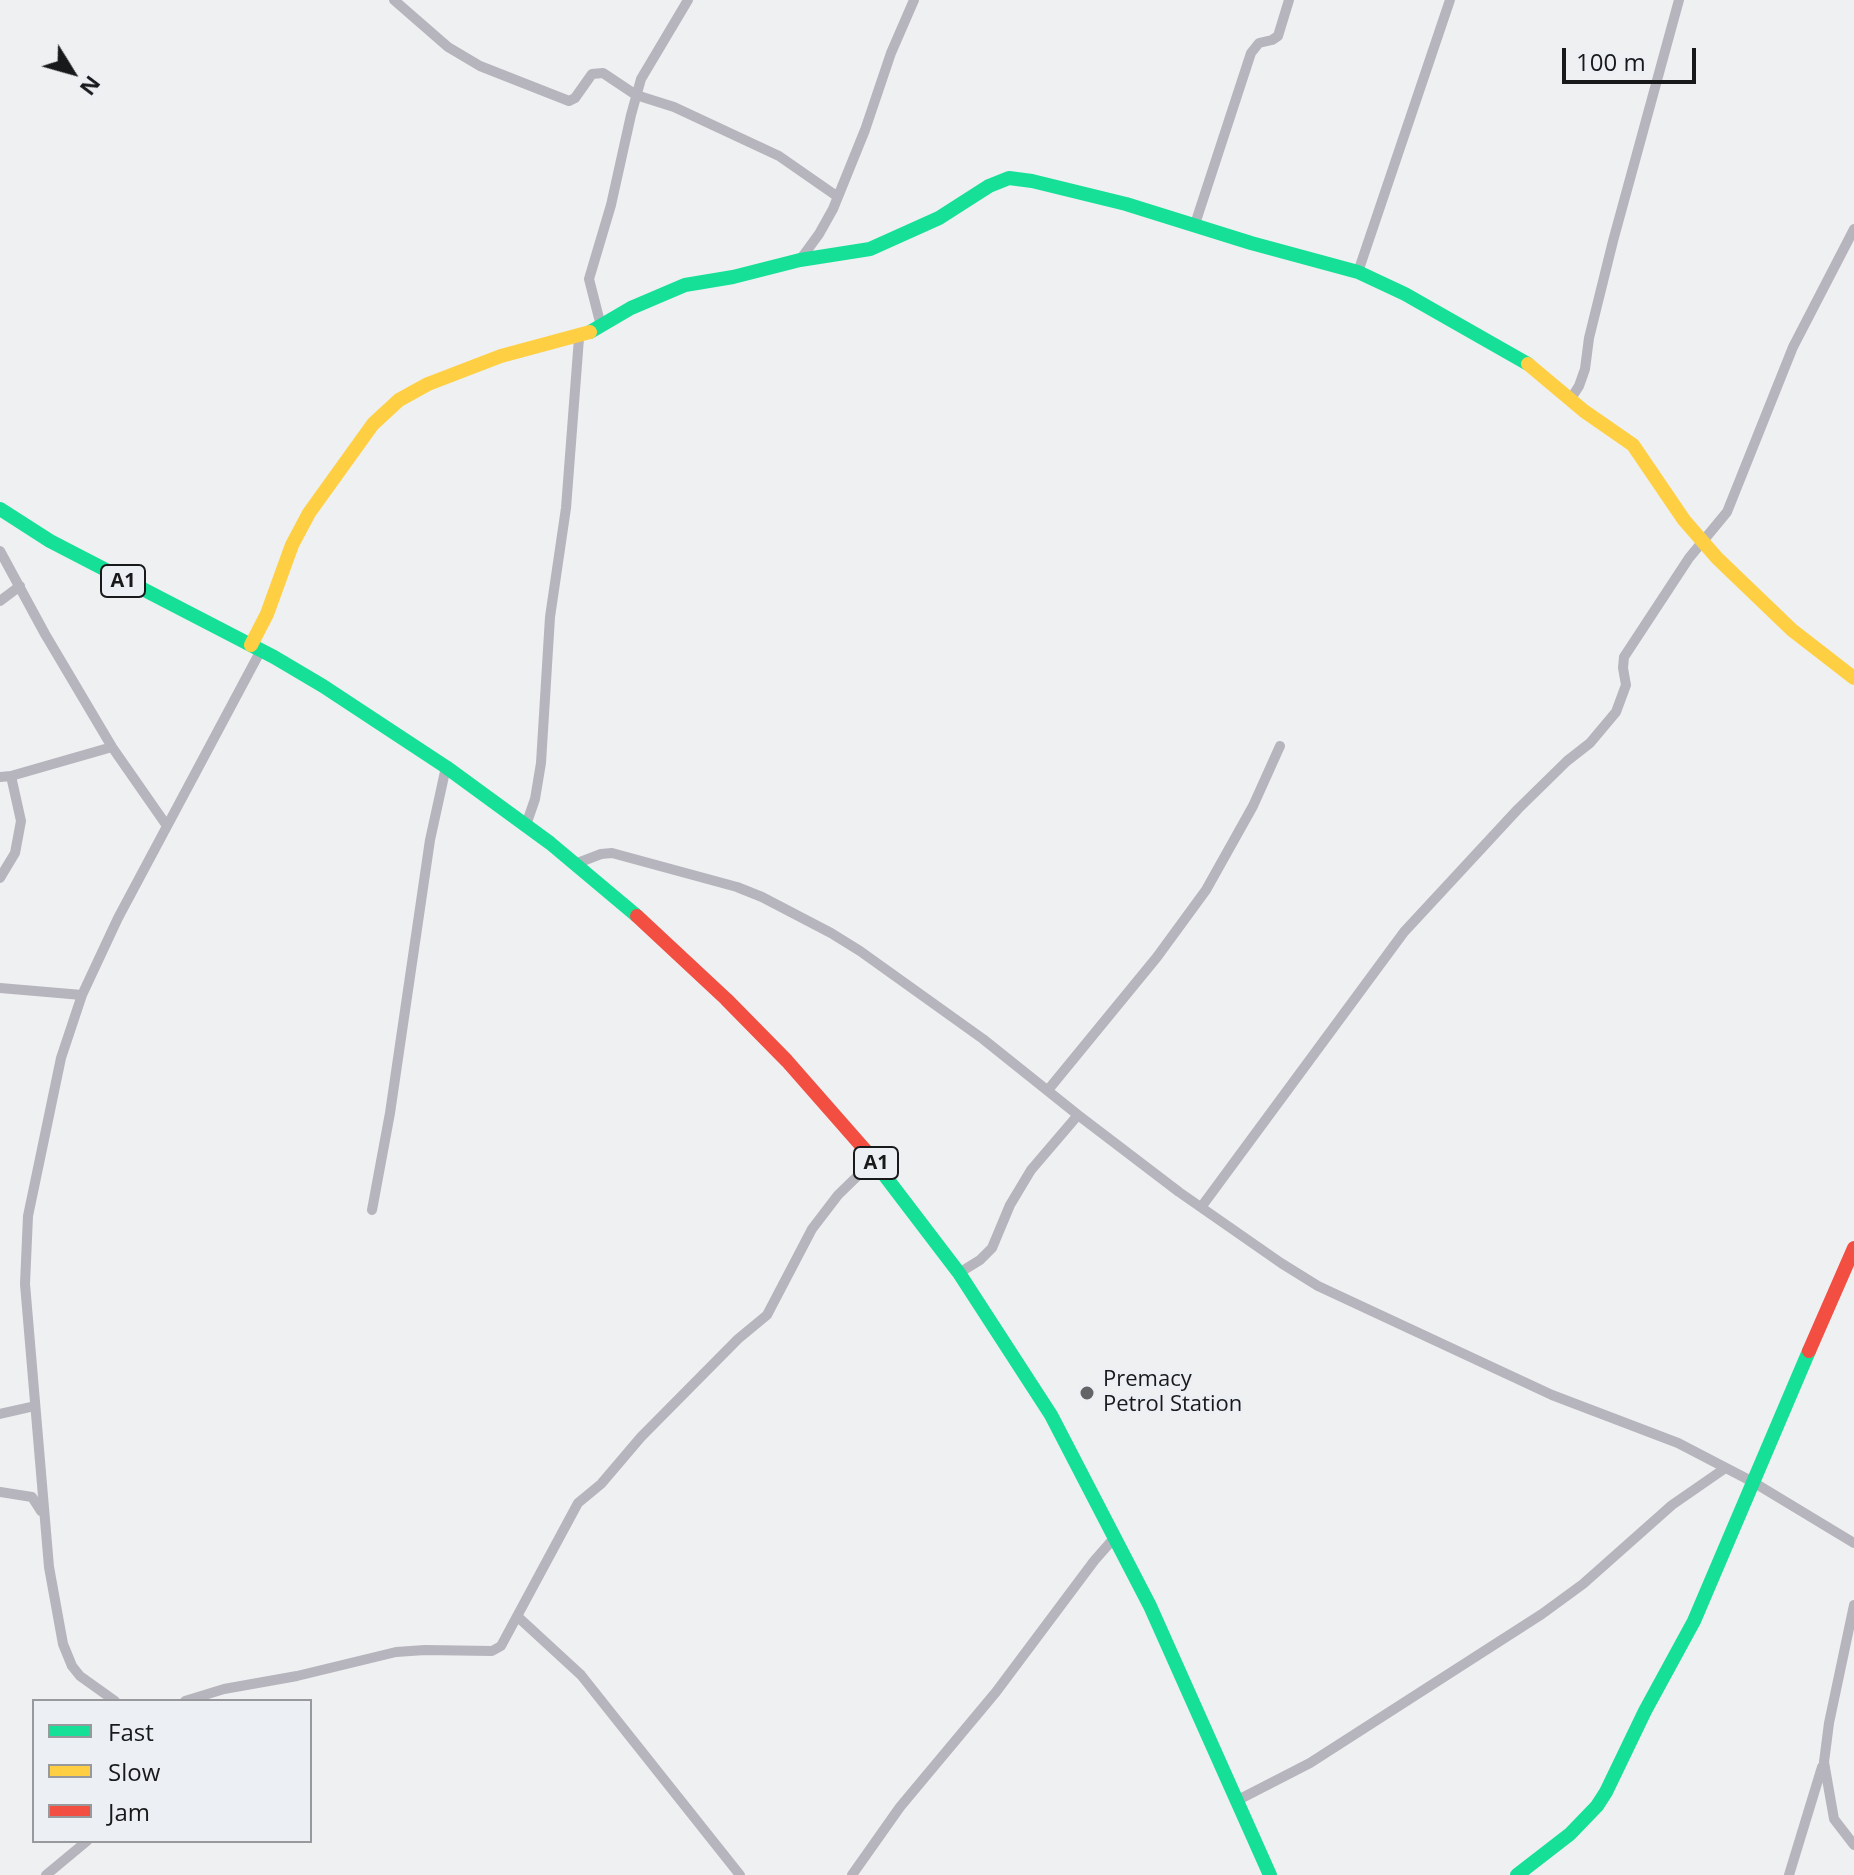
<!DOCTYPE html>
<style>
body{margin:0}
#map{position:relative;width:1854px;height:1875px;overflow:hidden;background:#eef0f2;font-family:"Open Sans",sans-serif}
canvas{display:block}
.legend{position:absolute;left:32px;top:1699px;width:280px;height:144px;box-sizing:border-box;background:#eceff4;border:2px solid #97999d;margin:0;padding:10px 14px;list-style:none;font-size:24px;color:#18191b}
.legend li{display:flex;align-items:center;gap:16px;height:40px}
.legend b{width:40px;border:2px solid #97999d}
.north{position:absolute;left:32px;top:32px;width:80px;height:80px;-webkit-text-stroke:6px #eceff4;paint-order:stroke;rotate:127deg;font-size:22px;font-weight:700;line-height:32px;text-align:center;color:#18191b}
.north::after{content:'';display:block;margin:auto;width:28px;height:36px;background:#18191b;clip-path:polygon(50% 0,100% 100%,50% 72%,0 100%)}
.scale{position:absolute;left:1562px;top:48px;width:134px;height:36px;box-sizing:border-box;border:4px solid #18191b;border-top:0;padding-left:10px;font-size:24px;line-height:28px;white-space:nowrap;color:#18191b;-webkit-text-stroke:6px #eceff4;paint-order:stroke}
</style>
<div id="map">
<canvas width="1854" height="1875"></canvas>
<ul class="legend">
<li><b style="height:10px;background:#16e098"></b>Fast</li>
<li><b style="height:10px;background:#ffcf43"></b>Slow</li>
<li><b style="height:10px;background:#f24e42"></b>Jam</li>
</ul>
<div class="north">N</div>
<div class="scale">100 m</div>
</div>
<script>
const c = document.querySelector('canvas').getContext('2d');
c.lineJoin = 'round';
const shape = rows => new Path2D(rows.map(r => 'M' + r).join(''));
function strokePath(path, color, width, dash) { c.strokeStyle = color; c.lineWidth = width; c.lineCap = dash ? 'butt' : 'round'; c.setLineDash(dash || []); c.stroke(path); }
function drawText(font, color, halo, rows, align = 'center') {
  c.font = font + ' "Open Sans",sans-serif'; c.lineWidth = 6; c.setLineDash([]); c.textBaseline = 'middle'; c.strokeStyle = halo; c.fillStyle = color; for (const [text, x, y, turn = 0] of rows) {
    c.save(); c.translate(x, y); c.rotate((+turn || 0) * Math.PI / 180); c.textAlign = isNaN(turn) ? turn : align; if (halo) c.strokeText(text, 0, 0); c.fillText(text, 0, 0); c.restore();
  }
}
const street = shape([
 [394,0,448,47,480,66,569,101,575,98,592,74,603,73,636,95,674,107,779,156,838,197],
 [1195,224,1251,53,1259,43,1272,40,1278,36,1289,0],
 [800,260,819,234,833,209,865,130,891,53,914,0],
 [1358,272,1450,0],
 [601,326,589,279,611,205,631,115,641,79,688,0],
 [1570,400,1579,386,1585,369,1589,338,1613,241,1679,0],
 [0,551,45,634,112,747,167,826],
 [0,601,20,586],
 [11,776,112,747],
 [0,777,11,776,21,821,15,853,0,878],
 [526,825,535,799,541,763,550,617,566,508,579,338],
 [575,864,601,854,612,853,737,887,762,897,831,933,860,951,983,1039,1078,1115],
 [0,988,82,995],
 [1048,1090,1157,957,1206,890,1253,806,1280,746],
 [1202,1206,1404,932,1518,809,1567,761,1590,743,1616,712,1626,685,1623,668,1624,657,1689,558,1727,512,1793,347,1854,229],
 [372,1210,390,1113,430,840,446,767],
 [959,1273,980,1260,992,1248,1010,1205,1031,1170,1078,1115,1179,1192,1281,1263,1318,1286,1552,1395,1678,1443,1753,1482,1854,1543],
 [0,1414,35,1406],
 [0,1492,32,1497,41,1511],
 [1854,1605,1829,1723,1824,1762,1834,1819,1854,1845],
 [518,1617,581,1675,740,1875],
 [115,1701,80,1676,72,1666,63,1644,49,1567,25,1284,28,1216,61,1058,82,995,118,918,261,650],
 [185,1701,224,1689,297,1676,396,1652,425,1650,492,1651,501,1646,578,1503,601,1484,641,1437,738,1339,767,1315,812,1229,838,1195,874,1160],
 [1238,1800,1310,1763,1542,1614,1583,1584,1672,1505,1724,1469],
 [46,1875,87,1841],
 [852,1875,900,1807,996,1692,1094,1561,1115,1537],
 [1789,1875,1822,1767]
]);
const fast = shape([
 [590,332,631,308,685,285,733,277,800,260,870,249,939,218,989,186,1009,178,1032,181,1126,204,1251,243,1358,272,1405,294,1528,364],
 [0,509,50,541,274,657,323,686,446,767,550,843,637,916],
 [866,1151,959,1273,1051,1415,1150,1606,1270,1875],
 [1517,1875,1570,1834,1597,1806,1606,1792,1645,1711,1694,1621,1809,1351]
]);
const slow = shape([
 [1528,364,1584,411,1633,445,1684,520,1717,558,1792,630,1854,678],
 [251,645,267,614,292,545,309,513,373,424,399,400,428,384,501,356,590,332]
]);
const jam = shape([
 [637,916,726,999,787,1061,866,1151],
 [1809,1351,1854,1248]
]);
const markers = [
 [1087,1393,8,"#636466"]
];
const shields = [
 [123,581,44],
 [876,1163,44]
];
const shieldNames = [
 ["A1",123,581],
 ["A1",876,1163]
];
const poiNames = [
 ["Premacy",1103,1380],
 ["Petrol Station",1103,1405]
];
strokePath(street, '#b6b4bc', 10);
strokePath(fast, '#16e098', 14);
strokePath(slow, '#ffcf43', 14);
strokePath(jam, '#f24e42', 14);
for (const [x, y, r, color] of markers) { const dot = new Path2D(); dot.arc(x, y, r, 0, 2 * Math.PI); c.fillStyle = color; c.fill(dot); strokePath(dot, '#eceff4', 3); }
for (const [x, y, w] of shields) { const box = new Path2D(); box.roundRect(x - w / 2, y - 16, w, 32, 6); c.fillStyle = '#eceff4'; c.fill(box); strokePath(box, '#18191b', 2); }
drawText('bold 20px', '#18191b', null, shieldNames);
drawText('22px', '#18191b', '#eceff4', poiNames, 'left');
</script>
